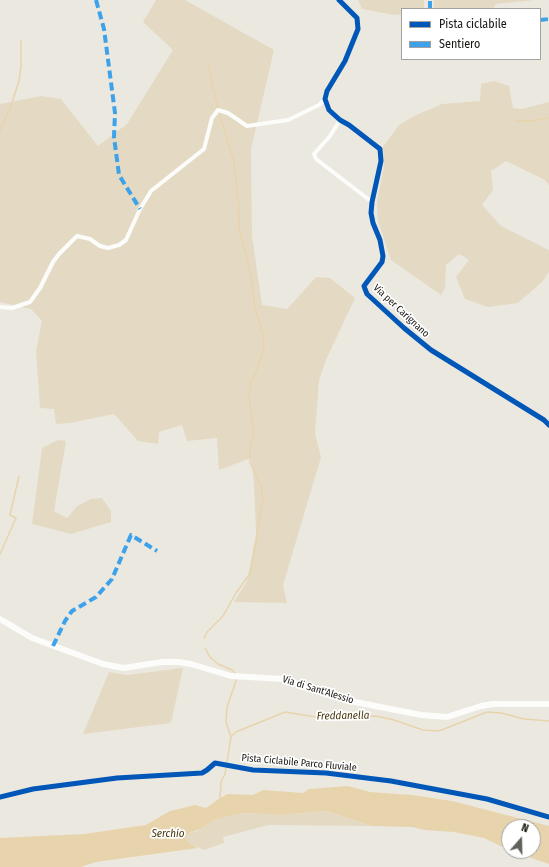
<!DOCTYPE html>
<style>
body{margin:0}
#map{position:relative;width:549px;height:867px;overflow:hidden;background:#ebe8e0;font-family:"Fira Sans Condensed",sans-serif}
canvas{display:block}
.legend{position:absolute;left:401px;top:8px;width:140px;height:52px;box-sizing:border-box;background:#fff;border:1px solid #a3a2a1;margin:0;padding:5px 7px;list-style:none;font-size:12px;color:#191713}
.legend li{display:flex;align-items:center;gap:8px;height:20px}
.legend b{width:20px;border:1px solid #a3a2a1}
.north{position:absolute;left:501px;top:819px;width:40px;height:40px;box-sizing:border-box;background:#fff;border:1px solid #a3a2a1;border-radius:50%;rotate:20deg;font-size:11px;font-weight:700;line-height:16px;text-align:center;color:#191713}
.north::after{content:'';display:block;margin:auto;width:14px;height:18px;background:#62605b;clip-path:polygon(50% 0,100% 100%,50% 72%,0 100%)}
</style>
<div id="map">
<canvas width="549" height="867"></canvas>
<ul class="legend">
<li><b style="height:5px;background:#0057b8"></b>Pista ciclabile</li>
<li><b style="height:5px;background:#3da2ea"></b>Sentiero</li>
</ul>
<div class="north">N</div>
</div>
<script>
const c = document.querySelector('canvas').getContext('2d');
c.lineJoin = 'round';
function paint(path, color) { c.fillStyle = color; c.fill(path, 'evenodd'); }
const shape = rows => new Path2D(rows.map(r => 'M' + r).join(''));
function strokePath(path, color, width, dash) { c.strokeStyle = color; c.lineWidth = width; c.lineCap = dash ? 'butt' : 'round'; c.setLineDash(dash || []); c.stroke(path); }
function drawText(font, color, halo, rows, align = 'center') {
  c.font = font + ' "Fira Sans Condensed",sans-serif'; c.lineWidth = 3.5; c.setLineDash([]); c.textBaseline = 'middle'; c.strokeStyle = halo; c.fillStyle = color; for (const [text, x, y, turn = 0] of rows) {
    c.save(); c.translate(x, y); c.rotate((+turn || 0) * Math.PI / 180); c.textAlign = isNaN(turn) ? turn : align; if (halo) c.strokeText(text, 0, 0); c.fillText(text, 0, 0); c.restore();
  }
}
const green = shape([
 [156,0,185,0,274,50,251,149,252,236,262,305,287,309,316,277,330,278,355,298,326,360,319,380,315,434,321,457,283,585,287,603,234,602,247,581,256,534,254,483,251,458,219,470,217,438,187,441,182,425,159,432,158,444,138,441,114,414,70,423,56,424,54,409,40,408,36,351,42,321,31,309,0,302,0,104,41,96,61,99,98,146,127,124,173,50,143,22],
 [358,0,424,0,424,9,402,9,402,14,394,15,362,9],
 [434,0,535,0,496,4,493,9,434,9],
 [494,81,509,86,513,108,522,109,549,102,549,185,545,180,506,161,491,171,493,190,482,205,501,226,549,250,549,272,542,282,518,303,488,307,465,299,456,277,469,260,459,254,446,265,445,288,441,295,391,260,378,221,377,202,384,166,383,147,399,125,414,116,442,104,480,101,481,84],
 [58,440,66,441,54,511,67,518,77,506,91,499,102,498,111,511,111,522,71,534,32,524,42,448],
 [183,668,171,723,83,734,109,672,127,675],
 [327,811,372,826,269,825,223,837,224,843,204,850,188,842,186,838,189,833,195,832,201,829,214,820,243,813,280,815]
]);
const water = shape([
 [348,786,370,792,412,795,452,801,549,826,549,864,511,851,533,851,533,827,509,827,509,850,484,838,454,832,425,830,412,827,372,826,327,811,280,815,243,813,214,820,201,829,189,833,186,838,188,842,198,848,96,862,81,867,0,867,0,838,84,834,146,825,170,811,195,805,206,808,220,798,228,794,253,795,263,790,303,793,309,789]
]);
const stream = shape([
 [208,64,218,109],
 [516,121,532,121,549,118],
 [0,131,10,109,19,81,21,66,21,41],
 [0,554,16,518,10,515,19,476],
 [204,638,207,632,223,616,236,593,251,572,263,498,261,487,250,462,250,449,254,431,249,397,251,383,257,370,264,348,263,335,255,308,249,266,239,228,239,210,234,162,220,116],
 [205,648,210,657,218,664,232,670,236,674],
 [231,737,226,722,227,707,237,678],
 [220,798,221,782,225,774,231,737,236,732,285,712,322,718,376,716,394,720,423,730,439,731,487,712,501,713,524,719,549,721]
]);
const street = shape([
 [339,0,357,18,358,29,345,61,327,91,325,99,329,110,340,120,349,125,380,149,381,161,372,202,371,213,373,223,380,240,383,256,382,262,364,286,365,289,367,294,404,328,431,350,544,420,549,425],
 [340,120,330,136,314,154,316,159,372,202],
 [0,307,12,308,30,302,40,288,53,262,59,254,77,236,90,239,100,246,108,248,119,245,126,240,140,209,151,191,204,149,212,118,218,110,228,113,247,126,288,120,319,105,325,99]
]);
const secondary = shape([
 [0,619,32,638,103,664,113,666,124,668,162,662,178,662,191,664,231,676,284,679,322,693,345,700,421,715,447,717,481,706,493,704,549,704]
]);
const quiet = shape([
 [96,0,104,29,115,113,114,137,119,175,140,209],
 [430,9,430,0],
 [540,20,549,19],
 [53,646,65,621,72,611,96,597,112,579,131,535,157,551]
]);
const cycleway = shape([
 [339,0,357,18,358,29,345,61,327,91,325,99,329,110,340,120,349,125,380,149,381,161,372,202,371,213,373,223,380,240,383,256,382,262,364,286,365,289,367,294,404,328,431,350,544,420,549,425],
 [0,797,33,789,117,778,202,773,207,770,215,763,253,770,326,773,391,781,487,799,549,817]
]);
const streetNames = [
 ["Via per Carignano",401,311,43],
 ["Via di Sant'Alessio",318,690,17],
 ["Pista Ciclabile Parco Fluviale",299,763,5]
];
const waterNames = [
 ["Freddanella",343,716,-1],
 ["Serchio",168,834]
];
paint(green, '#e4dac3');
paint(water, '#e8d4ac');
strokePath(stream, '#e8d4ac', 1.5);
strokePath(street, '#fcfcfa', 4);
strokePath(secondary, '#fcfcfa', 6);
strokePath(quiet, '#3da2ea', 4, [8, 4]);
strokePath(cycleway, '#0057b8', 5);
drawText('10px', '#191713', '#fff', streetNames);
drawText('italic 11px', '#49370b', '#fff', waterNames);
</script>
